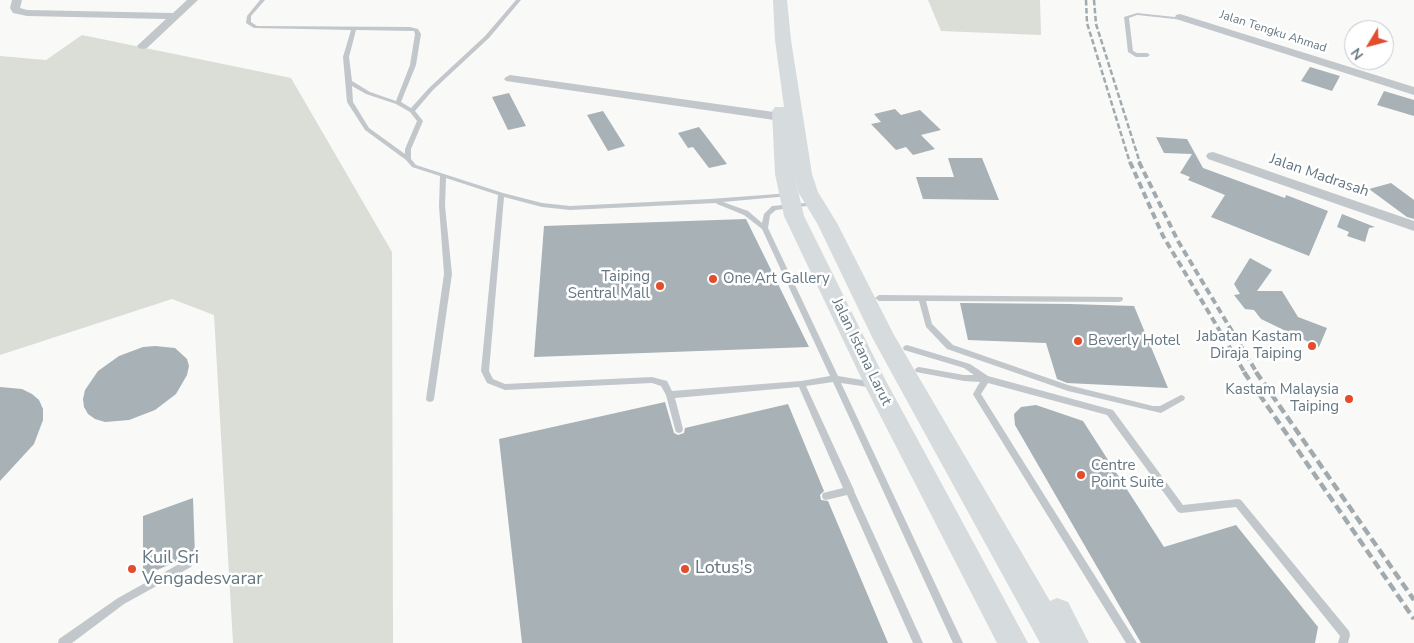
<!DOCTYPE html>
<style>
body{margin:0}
#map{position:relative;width:1414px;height:643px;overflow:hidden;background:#f9f9f7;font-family:"Nunito Sans",sans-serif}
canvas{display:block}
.north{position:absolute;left:1344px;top:20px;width:50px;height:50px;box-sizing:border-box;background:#fff;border:1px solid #c1c9cd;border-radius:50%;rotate:233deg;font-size:14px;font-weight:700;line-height:20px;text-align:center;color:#647782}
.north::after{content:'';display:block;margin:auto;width:18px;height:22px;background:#e44c2c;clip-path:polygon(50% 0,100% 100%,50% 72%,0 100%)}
</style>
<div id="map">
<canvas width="1414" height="643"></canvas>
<div class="north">N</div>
</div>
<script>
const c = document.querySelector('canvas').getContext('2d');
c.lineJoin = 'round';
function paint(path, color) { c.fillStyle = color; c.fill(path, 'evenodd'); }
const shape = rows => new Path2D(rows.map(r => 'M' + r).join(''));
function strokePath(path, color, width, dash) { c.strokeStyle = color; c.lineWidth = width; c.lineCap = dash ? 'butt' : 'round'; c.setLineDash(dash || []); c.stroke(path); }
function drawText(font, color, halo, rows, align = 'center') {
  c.font = font + ' "Nunito Sans",sans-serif'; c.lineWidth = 5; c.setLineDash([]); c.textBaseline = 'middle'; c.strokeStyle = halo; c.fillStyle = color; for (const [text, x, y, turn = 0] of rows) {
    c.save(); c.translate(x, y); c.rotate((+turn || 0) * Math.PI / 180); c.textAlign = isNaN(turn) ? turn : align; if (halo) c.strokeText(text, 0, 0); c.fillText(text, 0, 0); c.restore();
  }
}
const green = shape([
 [928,0,1040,0,1041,35,941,31],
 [82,35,291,78,392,252,393,643,233,643,214,315,172,299,0,355,0,56,46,60]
]);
const building = shape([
 [1310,67,1340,76,1332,91,1301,81],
 [1384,91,1414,100,1414,116,1377,105],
 [509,93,526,126,508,130,492,97],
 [895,109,901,115,920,110,941,130,921,135,935,149,913,155,906,147,896,150,871,124,881,122,874,114],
 [603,111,610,122,625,146,608,151,587,115],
 [699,127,709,140,727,164,709,168,693,147,688,148,678,133],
 [1156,137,1187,139,1203,168,1285,198,1286,195,1328,211,1309,256,1211,217,1225,195,1188,180,1190,177,1180,173,1192,154,1164,153],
 [948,158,982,158,999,200,923,199,916,177,954,177],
 [1391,183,1414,200,1414,219,1407,217,1369,189],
 [1342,214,1375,227,1369,228,1365,242,1347,236,1349,232,1337,227],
 [746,219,809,347,534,357,544,226],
 [1250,258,1272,270,1257,291,1282,291,1298,317,1327,328,1319,347,1261,319,1254,310,1245,309,1234,295,1240,294,1234,284],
 [960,303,1070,304,1134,306,1168,388,1067,383,1057,379,1046,343,968,340],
 [155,346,175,348,187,359,189,366,187,375,176,394,155,410,129,420,105,422,95,419,88,414,84,407,83,399,85,390,98,371,119,356,143,347],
 [0,387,22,389,32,394,39,400,43,409,43,420,34,444,0,481],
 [665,402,674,433,678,435,684,433,685,428,788,404,824,491,820,495,821,500,828,501,888,643,522,643,499,439],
 [1036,405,1083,421,1164,547,1236,525,1318,627,1315,643,1141,643,1015,425,1014,414,1021,407],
 [193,498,195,556,187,557,143,576,143,516]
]);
const lane = shape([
 [260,0,265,0,251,16,251,22,257,26,410,27,418,29,421,34,416,65,401,102,411,108,429,88,485,36,516,0,521,0,489,38,433,90,415,111,423,121,411,149,411,159,416,165,503,193,542,203,570,206,710,199,791,193,792,194,791,195,789,196,723,202,748,211,762,223,764,214,772,206,816,202,817,203,816,204,814,205,776,210,770,215,768,228,838,376,874,382,877,383,878,385,877,387,874,388,841,383,963,643,953,643,833,382,806,386,854,490,854,491,923,643,913,643,847,495,826,500,823,499,822,496,823,493,843,488,799,387,675,398,683,429,682,432,679,433,676,432,675,429,666,395,661,386,652,383,505,390,487,383,481,371,498,195,446,178,445,206,452,274,434,399,433,401,430,402,427,401,426,399,444,274,439,206,440,176,412,167,406,160,365,130,347,102,343,57,351,30,254,28,246,23,247,16,260,0],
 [356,30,414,31,415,34,410,65,396,101,370,92,352,81,349,57,356,30],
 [352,86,366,94,396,104,410,112,417,121,405,149,405,154,369,128,353,102,352,86],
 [504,197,542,207,570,210,716,203,717,204,744,215,762,229,830,376,801,381,672,391,667,381,652,377,505,384,493,379,489,371,504,197],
 [1137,13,1184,18,1186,19,1184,20,1137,15,1129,18,1133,51,1137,53,1147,53,1150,55,1147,57,1136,57,1128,52,1124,17,1137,13],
 [879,295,1122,297,1123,299,1122,301,1119,302,926,301,932,324,953,345,1068,385,1153,406,1160,406,1181,395,1184,396,1185,398,1184,400,1161,413,1068,391,947,349,926,327,919,301,879,301,875,298,879,295],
 [907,345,970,364,988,376,1113,410,1183,505,1238,499,1241,500,1349,631,1350,635,1348,643,1338,643,1340,636,1236,507,1181,513,1178,512,1107,415,988,383,981,394,1137,643,1126,643,974,396,973,394,980,382,964,381,916,372,915,370,916,368,919,367,964,375,974,375,964,368,904,350,903,348,904,346,907,345],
 [188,559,191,561,193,564,191,567,124,604,72,643,58,643,59,639,118,598,188,559]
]);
const street = shape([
 [12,0,22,0,20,8,27,10,173,13,187,0,198,0,147,48,143,49,139,48,137,46,139,44,166,19,27,16,13,13,10,8,12,0],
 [1180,14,1414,87,1414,95,1176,19,1175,17,1176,15,1180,14],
 [510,75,781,113,787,117,781,121,506,81,504,79,506,77,510,75],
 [1213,152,1414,221,1414,231,1208,159,1206,156,1208,153,1213,152]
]);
const secondary = shape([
 [773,0,787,0,791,40,812,174,818,192,837,223,894,335,1050,601,1057,598,1068,602,1089,643,1040,643,873,339,817,223,798,192,793,170,804,216,886,381,1028,643,997,643,865,386,784,216,775,174,772,111,775,107,784,107,775,40,773,0]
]);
const railFar2 = shape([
 [1086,0,1087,23,1130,163],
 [1094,0,1096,24,1140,163]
]);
const railFar1 = shape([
 [1130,162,1163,236,1245,373],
 [1139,162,1178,241,1257,373]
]);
const rail = shape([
 [1244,372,1414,619],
 [1256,372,1414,600]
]);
const markers = [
 [713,279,5,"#e44c2c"],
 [660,286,5,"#e44c2c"],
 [1078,341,5,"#e44c2c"],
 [1312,346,5,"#e44c2c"],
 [1349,399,5,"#e44c2c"],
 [1081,475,5,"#e44c2c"],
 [132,569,5,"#e44c2c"],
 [685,569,5,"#e44c2c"]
];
const farStreetnames = [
 ["Jalan Tengku Ahmad",1273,32,18]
];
const streetNames = [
 ["Jalan Madrasah",1319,176,19],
 ["Jalan Istana Larut",861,352,64]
];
const poiNames = [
 ["Taiping",650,277],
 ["Sentral Mall",650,294],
 ["One Art Gallery",723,279,"left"],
 ["Jabatan Kastam",1302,337],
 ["Diraja Taiping",1302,354],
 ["Beverly Hotel",1088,341,"left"],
 ["Kastam Malaysia",1339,390],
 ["Taiping",1339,407],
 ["Centre",1091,466,"left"],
 ["Point Suite",1091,483,"left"]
];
const nearPoinames = [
 ["Kuil Sri",142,559],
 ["Vengadesvarar",142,580],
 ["Lotus's",695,569]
];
paint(green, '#daded6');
paint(building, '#a7b1b6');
paint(lane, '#c2c7cb');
paint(street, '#c2c7cb');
paint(secondary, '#d6dbde');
strokePath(railFar2, '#a1aaaf', 2.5, [5.5, 2.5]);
strokePath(railFar1, '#a1aaaf', 4, [7, 4]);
strokePath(rail, '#a1aaaf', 4.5, [9, 4.5]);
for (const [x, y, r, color] of markers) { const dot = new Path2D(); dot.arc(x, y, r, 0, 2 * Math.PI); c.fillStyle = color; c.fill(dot); strokePath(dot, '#fff', 2); }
drawText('12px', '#647782', '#fff', farStreetnames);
drawText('15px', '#647782', '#fff', streetNames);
drawText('15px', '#647782', '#fff', poiNames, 'right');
drawText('18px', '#647782', '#fff', nearPoinames, 'left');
</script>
